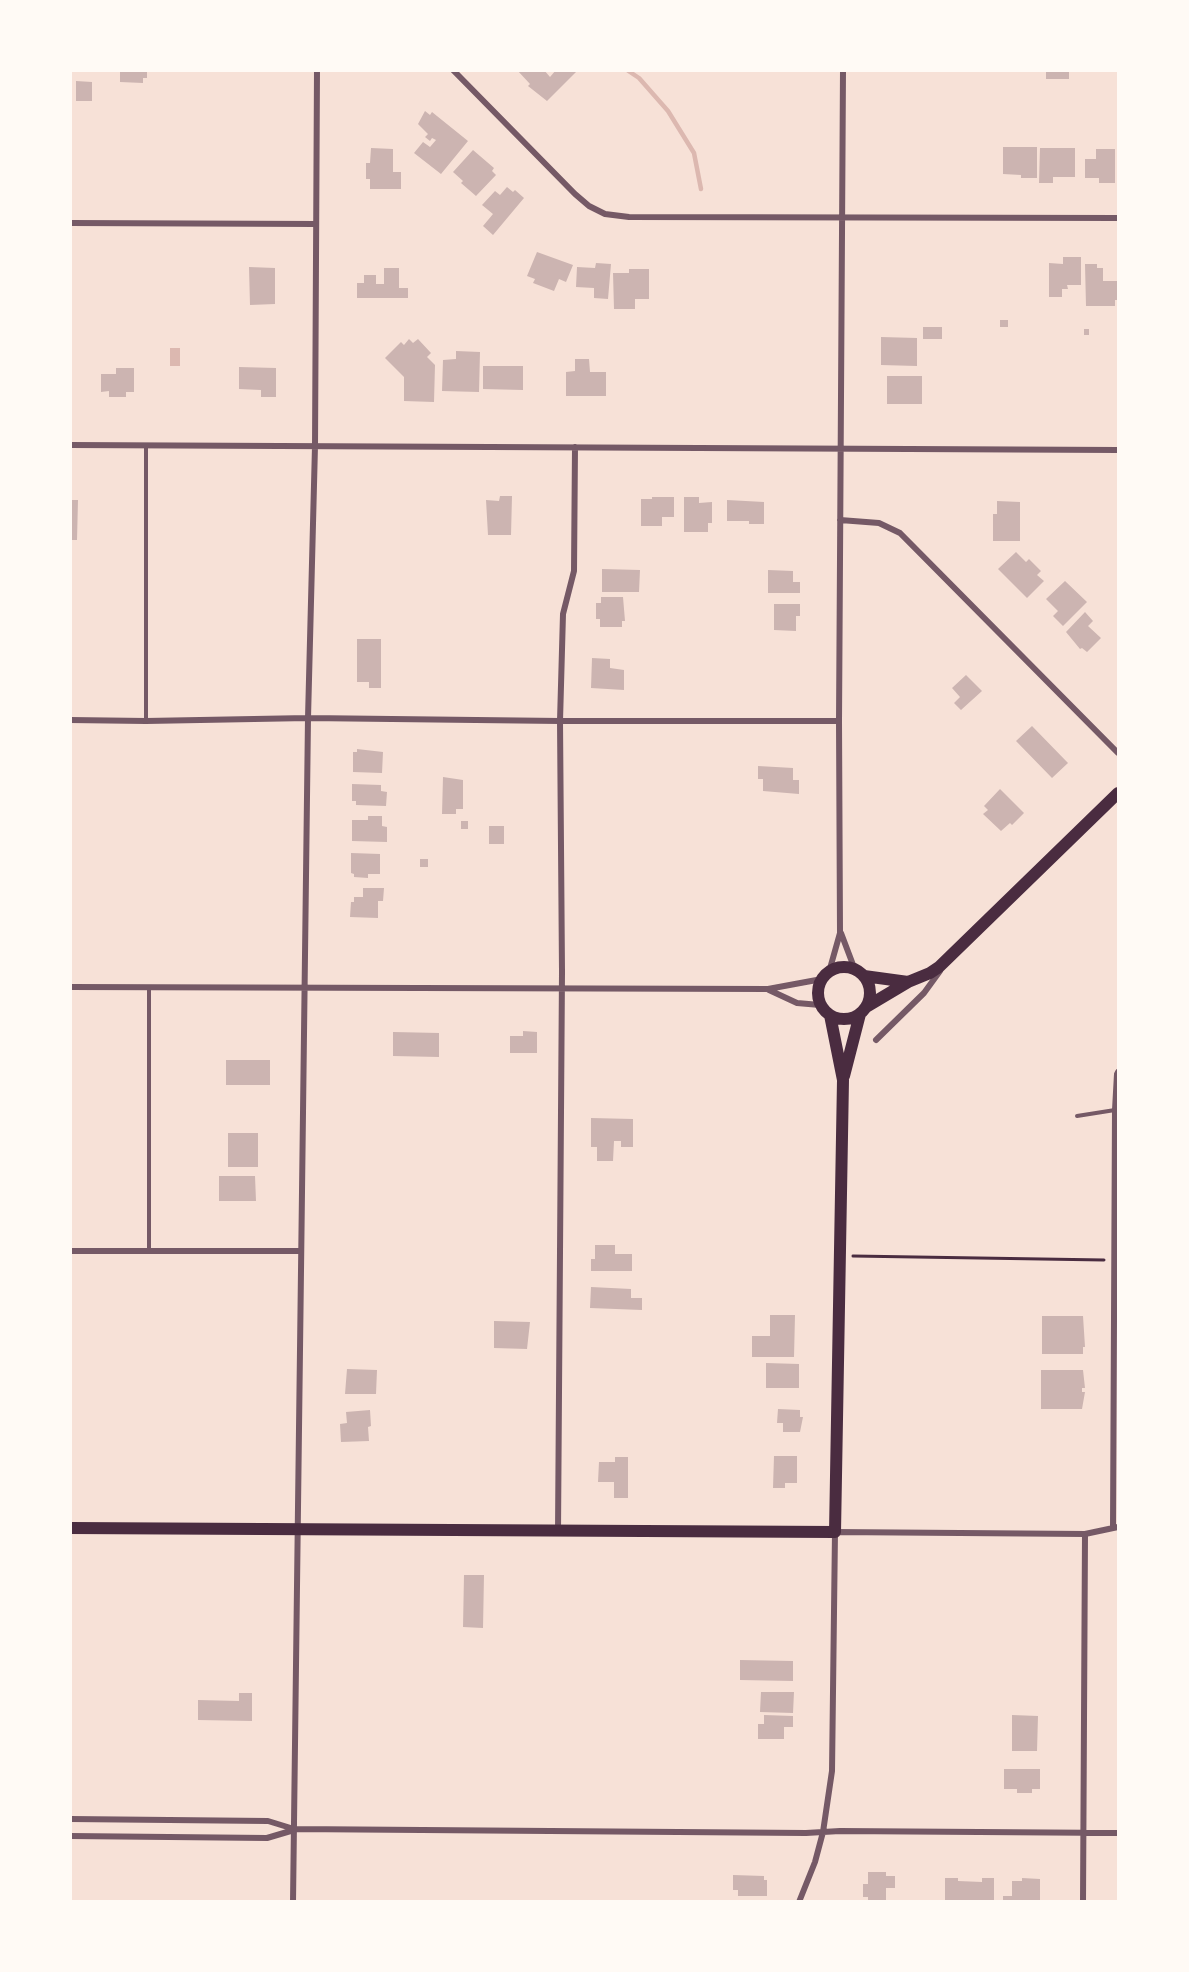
<!DOCTYPE html>
<style>
body{margin:0}
#map{position:relative;width:1189px;height:1972px;overflow:hidden;background:#f7e1d7;font-family:Bitter,serif}
canvas{display:block}
.frame{position:absolute;inset:0;border:72px solid #fffaf5;pointer-events:none}
</style>
<div id="map">
<canvas width="1189" height="1972"></canvas>
<div class="frame"></div>
</div>
<script>
const c = document.querySelector('canvas').getContext('2d');
c.lineJoin = 'round';
function paint(path, color) { c.fillStyle = color; c.fill(path, 'evenodd'); }
const shape = rows => new Path2D(rows.map(r => 'M' + r).join(''));
function strokePath(path, color, width, dash) { c.strokeStyle = color; c.lineWidth = width; c.lineCap = dash ? 'butt' : 'round'; c.setLineDash(dash || []); c.stroke(path); }
const water = shape([
 [170,348,180,348,180,366,170,366]
]);
const stream = shape([
 [627,70,639,78,668,111,694,153,701,189]
]);
const building = shape([
 [120,70,147,70,147,78,143,78,143,83,120,82],
 [517,70,544,70,550,77,556,70,578,70,547,101,528,86,530,84],
 [1046,70,1069,70,1069,79,1046,79],
 [76,81,92,82,92,101,76,101],
 [425,111,430,115,432,112,468,141,441,174,414,153,423,142,430,147,436,140,432,138,430,141,425,137,428,134,418,124],
 [1003,147,1037,147,1037,178,1021,178,1021,175,1003,174],
 [371,148,393,149,393,172,401,172,401,189,370,189,370,179,366,179,366,163,370,163],
 [1040,148,1075,148,1075,177,1053,177,1053,183,1039,183],
 [1096,149,1115,149,1115,183,1099,183,1099,178,1085,178,1085,159,1096,159],
 [473,150,494,168,492,171,496,175,476,196,461,183,463,181,453,172],
 [507,187,513,192,515,190,524,198,493,235,483,226,493,214,482,205,495,191,500,195],
 [537,252,573,265,566,282,559,279,554,291,533,283,535,279,527,276],
 [1063,257,1081,257,1081,285,1067,285,1068,289,1062,289,1062,297,1049,297,1049,263,1063,264],
 [596,263,611,264,608,299,594,298,594,288,576,287,577,267,595,268],
 [1085,264,1097,264,1097,268,1103,268,1103,281,1118,281,1118,300,1115,300,1115,306,1086,306],
 [249,267,275,268,275,304,250,305],
 [384,268,399,268,399,288,408,288,408,298,357,298,357,283,364,283,364,275,376,275,376,284,384,284],
 [629,269,649,269,649,299,635,299,635,309,614,309,613,273,629,273],
 [1000,320,1008,320,1008,327,1000,327],
 [923,327,942,327,942,339,923,339],
 [1084,329,1089,329,1089,335,1084,335],
 [881,337,917,338,917,366,881,365],
 [409,339,413,343,418,339,431,353,427,357,435,365,434,402,404,401,404,377,385,358,401,342,404,345],
 [456,351,480,352,479,392,442,391,443,360,456,359],
 [575,359,589,359,590,372,606,372,606,396,566,396,566,372,575,371],
 [483,366,523,366,523,390,483,389],
 [239,367,276,368,276,397,261,397,261,390,239,389],
 [116,368,134,368,134,392,126,392,126,397,109,397,109,391,101,392,101,374,116,374],
 [887,376,922,376,922,404,887,404],
 [500,496,512,496,511,535,488,535,486,500,499,501],
 [652,497,674,497,674,517,662,517,662,526,641,526,641,499,652,499],
 [684,497,699,497,699,503,712,502,712,523,708,523,708,532,684,532],
 [70,500,78,500,77,540,70,540],
 [727,500,764,502,764,524,749,524,749,521,727,521],
 [997,501,1020,502,1020,541,993,541,993,514,997,514],
 [1016,552,1026,562,1029,559,1041,571,1037,575,1044,581,1027,598,998,569],
 [602,569,640,570,639,592,602,592],
 [768,570,793,571,793,582,800,582,800,593,768,593],
 [1065,581,1087,602,1063,626,1053,616,1058,611,1046,599],
 [601,597,623,597,625,621,622,621,622,627,600,627,600,619,596,619,596,603,601,603],
 [774,604,800,604,800,616,796,616,796,631,774,630],
 [1085,612,1093,621,1088,626,1101,638,1087,652,1082,648,1080,649,1066,632],
 [357,639,381,639,381,688,369,688,369,682,357,682],
 [592,658,610,659,610,668,624,670,624,690,591,688],
 [966,675,982,691,961,710,954,703,960,697,952,688],
 [1032,726,1068,763,1052,778,1016,741],
 [357,749,383,752,382,773,353,772,353,752,357,752],
 [758,766,793,768,793,780,799,780,799,794,763,791,763,779,758,779],
 [443,777,463,780,463,809,456,809,456,814,442,814],
 [352,784,381,785,381,791,387,792,386,806,356,805,356,801,352,801],
 [1000,789,1024,813,1012,825,1010,823,1001,831,983,814,988,810,984,806],
 [368,816,382,816,382,826,387,827,387,842,352,841,352,820,368,820],
 [461,821,468,821,468,829,461,829],
 [489,826,504,826,504,844,489,844],
 [351,853,380,854,380,874,368,874,368,878,354,877,354,874,351,873],
 [420,859,428,859,428,867,420,867],
 [363,888,384,888,383,901,378,901,378,918,350,917,351,902,354,902,354,897,363,897],
 [523,1031,537,1032,537,1053,510,1053,510,1036,523,1036],
 [393,1032,439,1033,439,1057,393,1056],
 [226,1060,270,1060,270,1085,226,1085],
 [591,1118,633,1119,633,1147,621,1147,621,1141,614,1141,613,1161,597,1161,597,1147,591,1147],
 [228,1133,258,1133,258,1167,228,1167],
 [219,1176,255,1176,256,1201,219,1201],
 [595,1245,615,1245,615,1254,632,1254,632,1271,591,1271,591,1259,595,1259],
 [591,1287,631,1289,631,1298,642,1298,642,1310,590,1308],
 [770,1315,795,1315,794,1357,752,1357,752,1336,770,1336],
 [1042,1316,1083,1316,1085,1347,1083,1347,1083,1354,1042,1354],
 [494,1321,530,1322,527,1349,494,1348],
 [766,1363,799,1364,799,1388,766,1388],
 [347,1369,377,1370,376,1394,345,1394],
 [1041,1370,1083,1370,1085,1388,1082,1388,1082,1392,1085,1392,1082,1409,1041,1409],
 [778,1409,800,1410,800,1417,803,1417,800,1432,783,1432,783,1423,777,1423],
 [370,1410,371,1426,368,1427,369,1441,341,1442,340,1424,347,1423,346,1412],
 [774,1456,797,1456,797,1483,785,1483,785,1488,773,1488],
 [615,1457,628,1457,628,1498,614,1498,614,1482,598,1482,599,1462,615,1462],
 [464,1575,484,1575,483,1628,463,1627],
 [740,1660,793,1661,793,1681,740,1680],
 [761,1692,794,1692,793,1713,760,1712],
 [239,1693,252,1693,252,1721,198,1720,198,1700,239,1701],
 [764,1715,793,1716,793,1727,784,1727,784,1739,758,1739,758,1724,764,1724],
 [1012,1715,1038,1716,1037,1751,1012,1751],
 [1004,1769,1040,1769,1040,1789,1032,1789,1032,1793,1017,1793,1017,1789,1004,1789],
 [868,1872,886,1872,886,1876,895,1876,895,1888,886,1888,886,1902,868,1902,868,1897,863,1897,863,1884,868,1884],
 [733,1875,764,1876,764,1880,767,1880,767,1896,738,1896,738,1890,733,1890],
 [945,1878,958,1878,958,1881,982,1882,982,1878,994,1878,994,1902,945,1902],
 [1022,1878,1040,1879,1040,1902,1003,1902,1003,1896,1012,1896,1012,1881,1022,1881]
]);
const path = shape([
 [853,1256,1104,1260]
]);
const service = shape([
 [146,446,146,721],
 [149,988,149,1250],
 [1077,1116,1115,1110]
]);
const minor = shape([
 [453,70,575,194,589,206,605,214,629,217,1118,218],
 [70,223,316,224],
 [70,445,1118,450],
 [840,520,879,523,900,533,1118,753],
 [70,720,146,721,308,718,560,721,839,721],
 [841,933,855,970],
 [829,972,840,933,839,721,843,70],
 [70,987,768,989,822,979],
 [769,990,797,1003,820,1005],
 [876,1040,924,993,940,971],
 [70,1251,301,1251],
 [1113,1527,1115,1110,1117,1074,1118,1072],
 [558,1531,562,972,560,721,563,614,574,571,575,447],
 [70,1819,268,1821,294,1829,806,1833,840,1831,1118,1833],
 [70,1836,267,1838,294,1830],
 [293,1902,308,718,315,446,317,70],
 [799,1902,815,1862,823,1832,832,1771,835,1532,1085,1534,1118,1527],
 [1083,1902,1085,1534]
]);
const secondary = shape([
 '818 993a26 26 0 1 1 52 0a26 26 0 1 1-52 0Z',
 [864,976,908,982],
 [866,1007,908,982,930,973,939,967,1118,793],
 [844,1076,860,1014],
 [70,1528,835,1532,843,1080,830,1015]
]);
paint(water, '#dcb8b0');
strokePath(stream, '#dcb8b0', 4.5);
paint(building, '#ccb4b1');
strokePath(path, '#4a2c40', 3);
strokePath(service, '#755966', 4);
strokePath(minor, '#755966', 6);
strokePath(secondary, '#4a2c40', 12);
</script>
